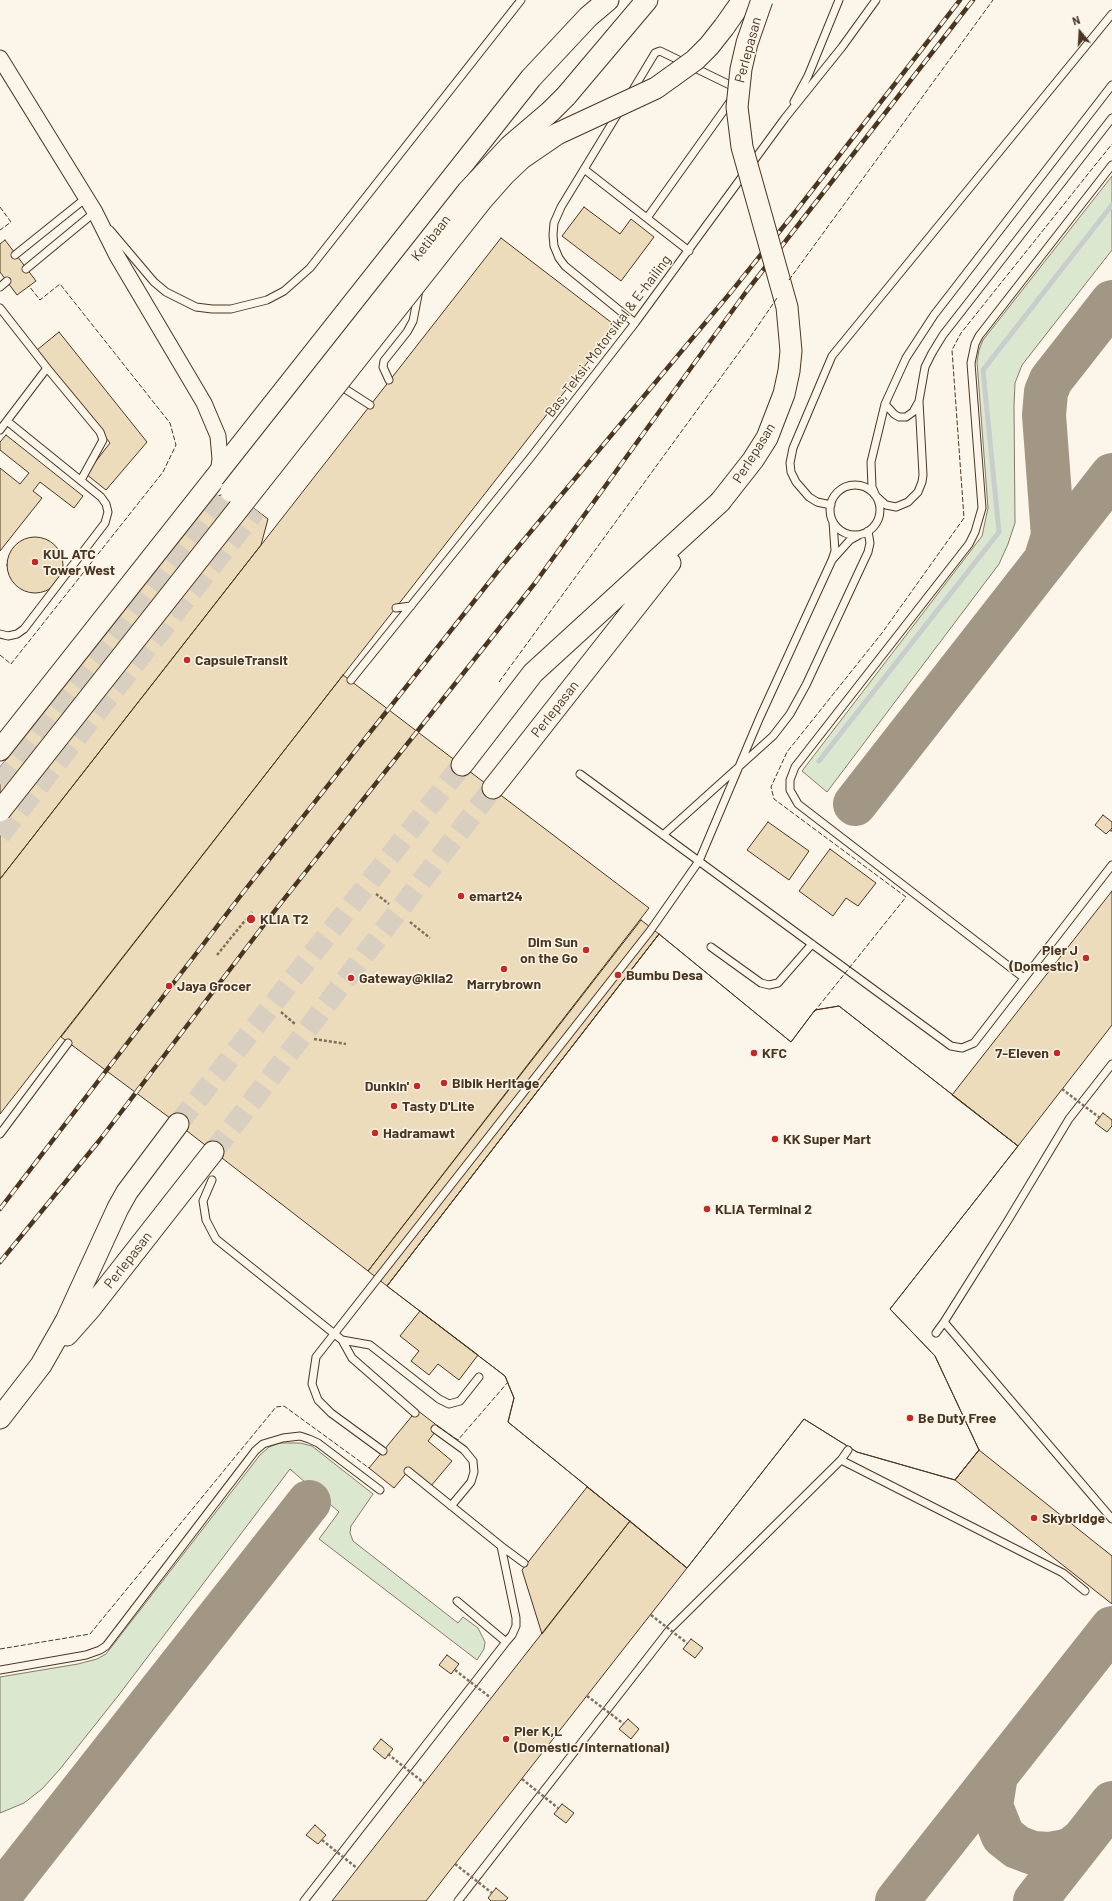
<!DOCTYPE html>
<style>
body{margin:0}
#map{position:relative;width:1112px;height:1901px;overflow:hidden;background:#fbf6e9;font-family:Barlow,sans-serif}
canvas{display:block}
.north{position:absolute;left:1060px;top:12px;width:40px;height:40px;-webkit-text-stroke:3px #fbf6e9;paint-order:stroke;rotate:342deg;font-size:11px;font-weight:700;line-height:16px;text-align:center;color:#4a3520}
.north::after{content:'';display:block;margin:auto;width:14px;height:18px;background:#4a3520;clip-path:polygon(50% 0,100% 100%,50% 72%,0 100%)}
</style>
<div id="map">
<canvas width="1112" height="1901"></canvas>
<div class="north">N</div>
</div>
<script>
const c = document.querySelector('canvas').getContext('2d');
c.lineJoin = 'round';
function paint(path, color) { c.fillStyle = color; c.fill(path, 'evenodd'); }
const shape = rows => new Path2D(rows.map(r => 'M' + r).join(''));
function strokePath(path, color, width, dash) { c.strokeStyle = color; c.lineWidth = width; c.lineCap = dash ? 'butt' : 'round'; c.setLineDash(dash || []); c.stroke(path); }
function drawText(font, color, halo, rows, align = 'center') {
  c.font = font + ' Barlow,sans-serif'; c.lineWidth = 3; c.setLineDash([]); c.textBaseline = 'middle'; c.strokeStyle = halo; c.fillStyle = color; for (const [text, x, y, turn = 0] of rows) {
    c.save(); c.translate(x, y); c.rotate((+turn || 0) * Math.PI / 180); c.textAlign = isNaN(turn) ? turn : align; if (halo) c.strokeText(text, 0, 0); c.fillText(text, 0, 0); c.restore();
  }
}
const green = shape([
 [1112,176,1112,250,1022,365,1015,383,1014,406,1015,523,1008,544,999,564,827,792,802,771,982,536,988,508,977,362,979,350,983,340,1112,176],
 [280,1443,300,1443,312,1446,373,1494,351,1526,350,1533,353,1541,458,1623,463,1617,478,1628,485,1642,484,1649,477,1660,319,1539,339,1512,290,1469,118,1696,60,1769,42,1789,24,1803,0,1813,0,1677,78,1664,97,1659,106,1654,260,1455,269,1447,280,1443]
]);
const stream = shape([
 [819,761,999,532,983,370,1112,205]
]);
const taxiway = shape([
 [1045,561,1053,536,1044,415,1046,392,1051,380,1112,302],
 [855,804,1112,475],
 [996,1775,991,1806,1003,1836,1017,1847,1033,1853,1049,1854,1065,1851,1073,1848,1083,1840],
 [0,1895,309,1502],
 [897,1901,1112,1628],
 [1035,1901,1112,1803]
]);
const building = shape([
 [584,207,620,234,631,219,654,237,621,281,562,236,584,207],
 [501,238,616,326,0,1114,0,879,501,238],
 [5,240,36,281,17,295,0,272,0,244,5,240],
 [59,332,147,442,106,490,86,474,110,443,37,350,59,332],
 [6,435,83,496,74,508,40,482,33,491,42,498,0,551,0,468,20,484,29,473,0,450,0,442,6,435],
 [231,491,268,519,261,545,0,879,0,767,213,498,231,491],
 '7 565a28 28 0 1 1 56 0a28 28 0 1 1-56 0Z',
 [343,675,649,908,368,1271,178,1124,61,1037,343,675],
 [1103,815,1112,822,1112,828,1106,834,1095,825,1103,815],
 [768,822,809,851,789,880,747,850,768,822],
 [830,849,876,883,858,906,846,898,833,916,799,891,830,849],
 [1112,891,1112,1025,1018,1146,952,1095,1112,891],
 [641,920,659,934,387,1286,368,1271,641,920],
 [659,934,791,1042,815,1010,839,1006,1018,1146,890,1309,935,1356,979,1450,955,1480,857,1452,804,1419,687,1568,508,1422,514,1398,505,1376,387,1286,659,934],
 [659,934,791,1042,815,1010,839,1006,1018,1146,890,1309,935,1356,979,1450,955,1480,857,1452,804,1419,687,1568,508,1422,514,1398,505,1376,387,1286,659,934],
 [1103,1113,1112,1120,1112,1126,1107,1132,1095,1123,1103,1113],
 [420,1311,478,1355,459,1380,438,1364,429,1375,411,1361,419,1351,400,1336,420,1311],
 [417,1410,439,1427,428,1441,452,1461,430,1487,409,1470,394,1488,369,1468,417,1410],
 [979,1450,1112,1556,1112,1604,955,1480,979,1450],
 [587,1487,630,1521,542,1634,522,1570,587,1487],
 [630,1521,687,1568,426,1901,332,1901,630,1521],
 [691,1639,703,1648,695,1658,683,1649,691,1639],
 [447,1655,459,1664,451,1674,439,1665,447,1655],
 [628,1719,639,1729,631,1739,619,1729,628,1719],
 [381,1739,393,1749,385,1759,373,1749,381,1739],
 [562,1804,574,1813,566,1823,554,1814,562,1804],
 [315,1825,326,1835,318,1844,306,1835,315,1825],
 [496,1888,508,1898,505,1901,491,1901,488,1898,496,1888]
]);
const secondaryTunnel = shape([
 [0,784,231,491],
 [0,835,256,510],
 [178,1124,462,765],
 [213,1152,493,788]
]);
const path = shape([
 [1110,830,1112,831],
 [376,894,389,904],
 [410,922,430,938],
 [217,955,252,912],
 [281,1012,295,1024],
 [314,1039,346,1044]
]);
const service = shape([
 [1112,85,934,315,906,358,885,404,871,462,872,487,876,496,886,505,896,507,908,502,918,492,922,482,923,475,919,401,925,367,932,353,943,335,1112,118],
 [631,93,655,53,660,51,732,86,735,90],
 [794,102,808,76,839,0],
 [620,110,561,207,554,223,553,235,554,246,559,258,565,266,635,323],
 [584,169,689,251],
 [647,218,732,99],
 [110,230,154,282,166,292,196,307,212,309,231,309,267,300,284,291,310,268,521,0],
 [15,255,86,198],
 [26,269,95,212,96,214],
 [0,287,7,281],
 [0,308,47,368,0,430],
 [47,368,100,432,103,440,81,480],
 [389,380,383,367,384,361,407,332,413,321,419,290],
 [339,385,370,405],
 [885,404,894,414,899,417,906,417,913,412,918,403],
 '830 510a25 25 0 1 1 50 0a25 25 0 1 1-50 0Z',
 [831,505,817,502,809,497,796,482,791,472,790,463,793,448,832,356,1112,14],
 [833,522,835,551,832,560,850,540,859,535],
 [396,608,411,606],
 [0,634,8,636,17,634,24,629,105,523,108,512,106,504,101,497,7,421],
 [351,680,531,457,635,323,785,118,842,47,876,0],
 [580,774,951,1046,962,1048,974,1043,1112,865],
 [663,835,773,736,790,714,806,685,868,552,870,543,868,531],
 [711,947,761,983,769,985,778,983,812,944],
 [1024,978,798,804,790,790,790,780,795,767,969,544,975,532,982,508,971,363,975,344,979,336,1112,165],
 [1112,1064,1069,1119,1007,1222,944,1322,1112,1519],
 [0,1134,68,1043],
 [212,1180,203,1201,206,1220,216,1239,342,1340,352,1358,415,1413],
 [936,1333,944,1322],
 [342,1340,370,1345,439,1399,449,1404,460,1401,479,1377],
 [435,1429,464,1450,473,1461,474,1472,471,1482,451,1506],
 [383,1451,331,1413,318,1400,312,1384,316,1357,650,931,699,861,760,717,832,560],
 [841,1460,848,1450],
 [408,1471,501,1546,516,1618,516,1626,512,1635,506,1642,457,1601],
 [501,1546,524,1563],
 [0,1670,86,1655,100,1650,106,1646,255,1451,263,1444,283,1438,300,1436,309,1439,318,1443,380,1490],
 [304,1901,506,1642],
 [458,1901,670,1629,841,1460,1063,1573,1085,1591]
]);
const minor = shape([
 [0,58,95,212,117,256,204,403,218,436,220,459,218,474]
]);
const secondary = shape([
 [724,27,743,0],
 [566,96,647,0],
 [0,750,531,78,588,17,608,0],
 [462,765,533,673,720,502],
 [493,788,670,563],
 [67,1335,90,1309,213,1152],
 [0,1418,41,1365,66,1321,118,1208,127,1192,178,1124]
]);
const rail = shape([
 [0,1209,245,890,502,566,731,292,796,211,960,0],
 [0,1262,99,1141,273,913,535,583,746,292,973,0]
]);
const pathBridge = shape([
 [1062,1089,1100,1118],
 [651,1615,687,1643],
 [455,1670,491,1698],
 [587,1696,624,1724],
 [388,1754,424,1783],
 [522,1779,558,1808],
 [322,1840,358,1869],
 [455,1864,492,1893]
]);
const secondaryBridge = shape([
 [231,491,468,191,510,146,551,111,566,96],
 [720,502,753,460,767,438,784,394,789,371,791,351,787,307,742,147,737,107,741,69,747,43,762,0],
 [0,811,482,200,505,174,522,158,557,134,656,88,695,60,709,46,724,27]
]);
const fence = shape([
 [0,207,11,222,0,230],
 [789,280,993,0],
 [0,655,11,664,163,472,176,445,170,423,60,284,40,300,29,286],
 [499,682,751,336,777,298],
 [814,1012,906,897,774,799,771,787,787,752,882,633,964,518,952,350,961,333,1112,144],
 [437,1426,458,1440,508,1382],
 [0,1649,90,1634,276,1407,284,1406,369,1468,370,1467]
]);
const markers = [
 [35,562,4,"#c62828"],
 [187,660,4,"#c62828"],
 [461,896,4,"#c62828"],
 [251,919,5,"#c62828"],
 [586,950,4,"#c62828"],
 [1086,958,4,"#c62828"],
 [504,969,4,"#c62828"],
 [618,975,4,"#c62828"],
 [351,978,4,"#c62828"],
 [169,986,4,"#c62828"],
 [754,1053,4,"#c62828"],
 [1057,1053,4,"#c62828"],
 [444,1083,4,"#c62828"],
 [417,1086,4,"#c62828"],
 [394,1106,4,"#c62828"],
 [375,1133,4,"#c62828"],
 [775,1139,4,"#c62828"],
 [707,1209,4,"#c62828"],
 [910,1418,4,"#c62828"],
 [1034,1518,4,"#c62828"],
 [506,1739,4,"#c62828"]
];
const streetNames = [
 ["Perlepasan",748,50,-75],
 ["Ketibaan",431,238,-52],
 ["Bas, Teksi, Motorsikal & E-hailing",608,336,-53],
 ["Perlepasan",754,453,-58],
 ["Perlepasan",555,709,-52],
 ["Perlepasan",128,1260,-52]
];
const poiNames = [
 ["KUL ATC",43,554],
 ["Tower West",43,570],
 ["CapsuleTransit",195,660],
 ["emart24",469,896],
 ["KLIA T2",260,919],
 ["Dim Sun",578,942,"right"],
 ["on the Go",578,958,"right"],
 ["Pier J",1078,950,"right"],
 ["(Domestic)",1078,966,"right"],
 ["Bumbu Desa",626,975],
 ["Gateway@klia2",359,978],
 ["Marrybrown",504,984,"center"],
 ["Jaya Grocer",177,986],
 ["KFC",762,1053],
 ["7-Eleven",1049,1053,"right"],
 ["Bibik Heritage",452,1083],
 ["Dunkin'",409,1086,"right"],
 ["Tasty D'Lite",402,1106],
 ["Hadramawt",383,1133],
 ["KK Super Mart",783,1139],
 ["KLIA Terminal 2",715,1209],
 ["Be Duty Free",918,1418],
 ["Skybridge",1042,1518],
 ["Pier K,L",514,1731],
 ["(Domestic/International)",514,1747]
];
paint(green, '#dce7d0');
strokePath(green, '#887966', 1);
strokePath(stream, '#c9cecd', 5);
strokePath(taxiway, '#a29684', 44);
paint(building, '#ecdcbc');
strokePath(building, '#4a3520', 1);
strokePath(secondaryTunnel, '#d8cfc1', 21, [21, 10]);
strokePath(service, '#4a3520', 9);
strokePath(minor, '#4a3520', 17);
strokePath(secondary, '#4a3520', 23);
strokePath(path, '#7f6f5c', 2.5, [3, 2]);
strokePath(service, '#fbf6e9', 7);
strokePath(minor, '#fbf6e9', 15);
strokePath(secondary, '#fbf6e9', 21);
strokePath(rail, '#4a3520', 4.5);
strokePath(rail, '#fbf6e9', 3, [9]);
strokePath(secondaryBridge, '#4a3520', 23, []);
strokePath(pathBridge, '#7f6f5c', 2.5, [3, 2]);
strokePath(secondaryBridge, '#fbf6e9', 21);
strokePath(fence, '#4a3520', 1, [5, 2]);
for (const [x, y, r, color] of markers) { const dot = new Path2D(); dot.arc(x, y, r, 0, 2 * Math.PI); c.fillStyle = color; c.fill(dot); strokePath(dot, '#fbf6e9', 1.5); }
drawText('14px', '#4a3520', '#fbf6e9', streetNames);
drawText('bold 14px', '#4a3520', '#fbf6e9', poiNames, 'left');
</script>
